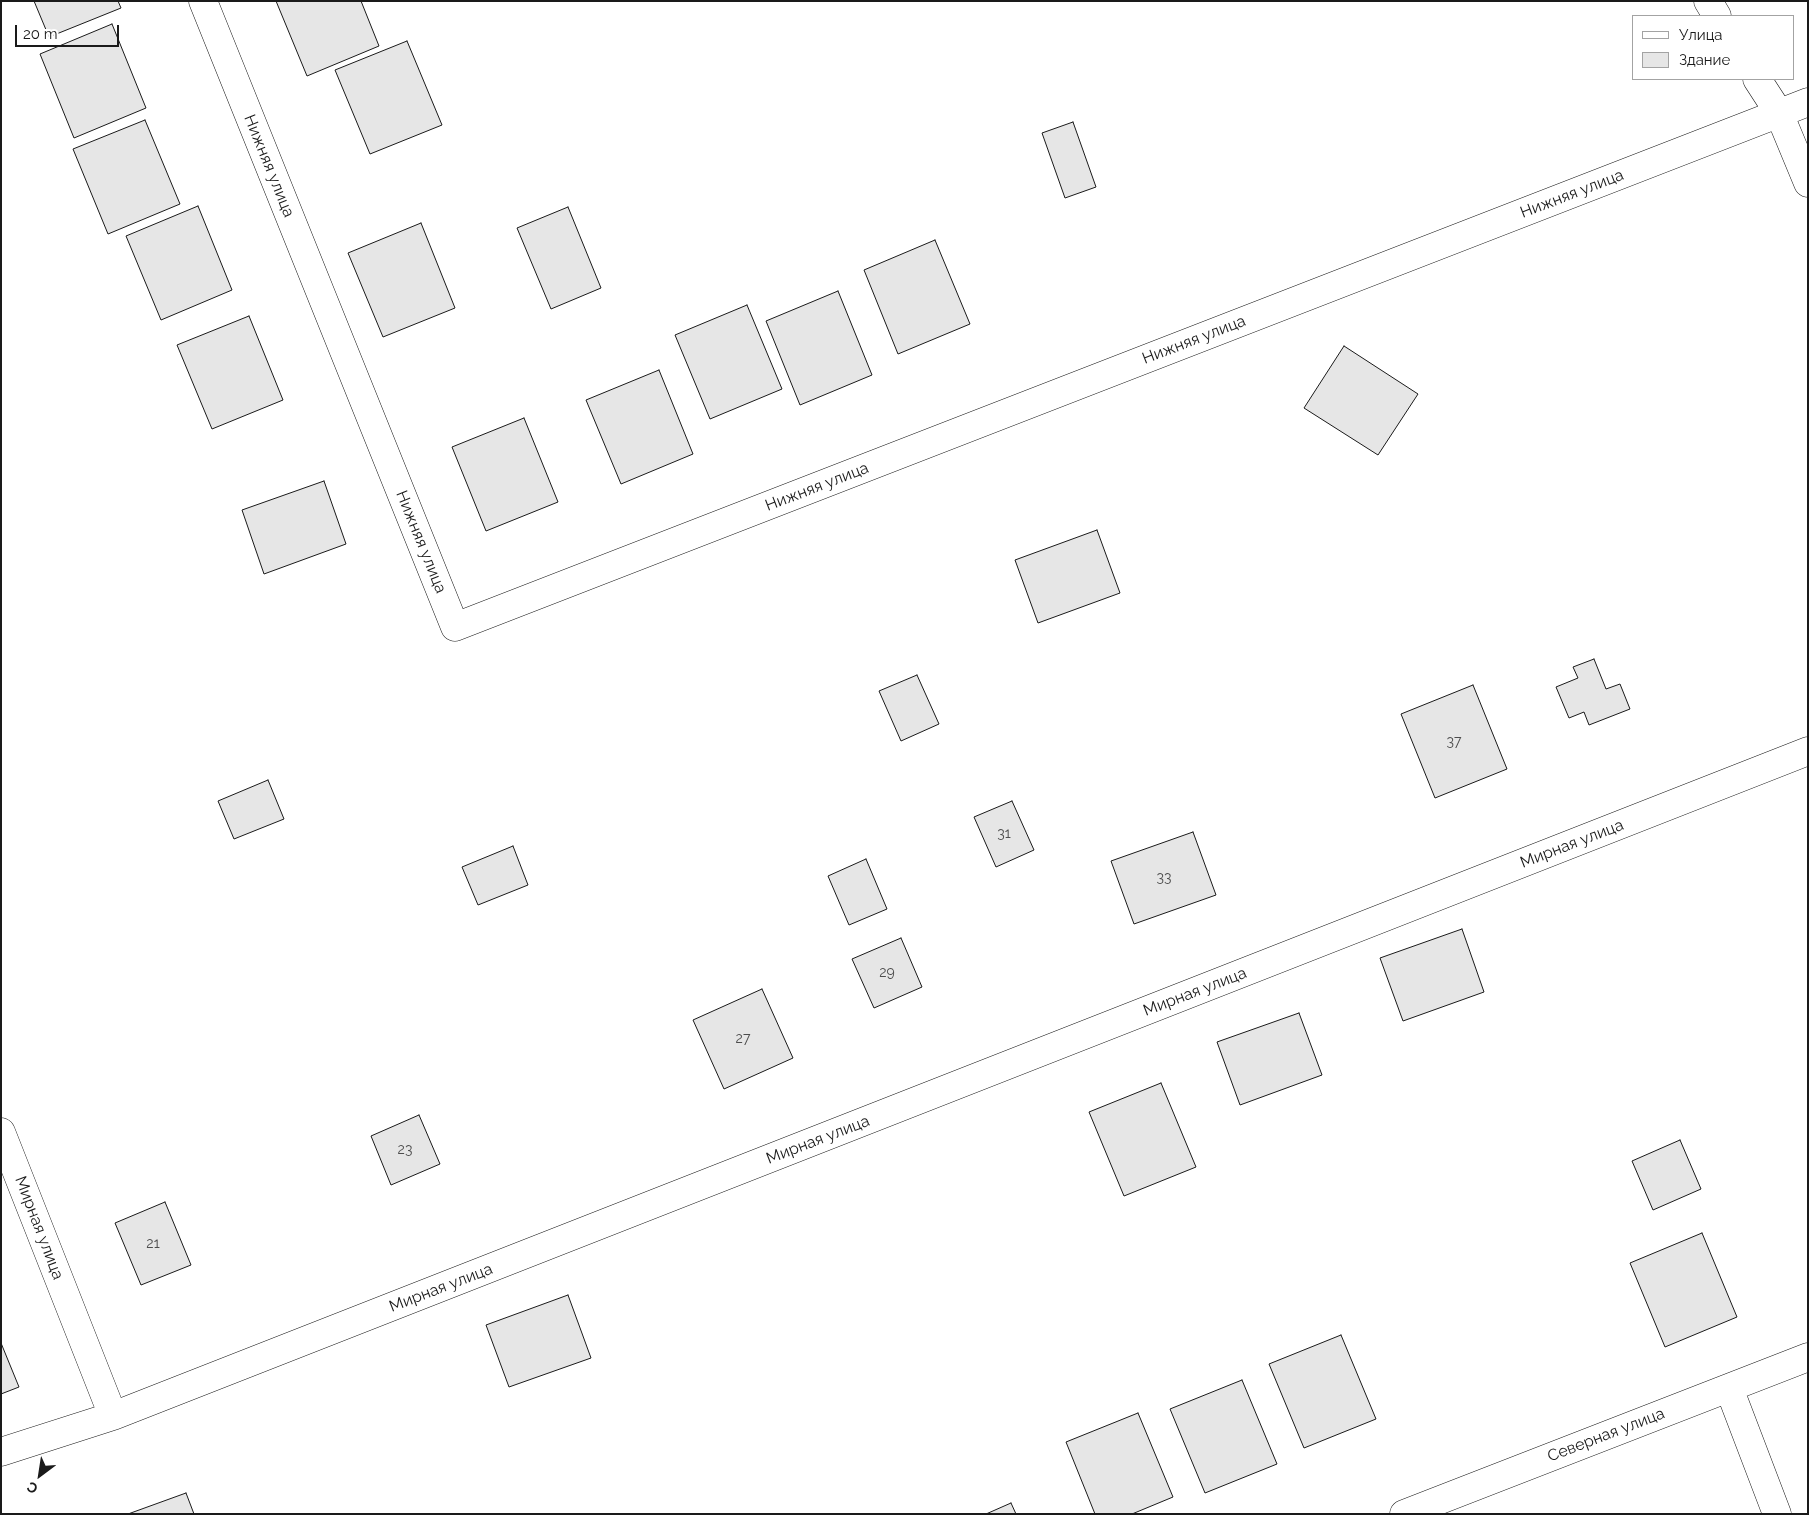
<!DOCTYPE html>
<meta charset="utf-8">
<style>
body{margin:0}
#map{position:relative;width:1809px;height:1515px;overflow:hidden;background:#fff;font-family:Raleway,sans-serif}
canvas{display:block}
.frame{position:absolute;inset:0;border:2px solid #1a1a1a;pointer-events:none}
.legend{position:absolute;left:1632px;top:15px;width:162px;height:65px;box-sizing:border-box;background:#fff;border:1px solid #a3a3a3;margin:0;padding:6px 9px;list-style:none;font-size:15px;color:#1a1a1a}
.legend li{display:flex;align-items:center;gap:10px;height:25px}
.legend b{width:25px;border:1px solid #a3a3a3}
.north{position:absolute;left:15px;top:1450px;width:50px;height:50px;-webkit-text-stroke:4px #fff;paint-order:stroke;rotate:211deg;font-size:14px;font-weight:700;line-height:20px;text-align:center;color:#1a1a1a}
.north::after{content:'';display:block;margin:auto;width:18px;height:22px;background:#1a1a1a;clip-path:polygon(50% 0,100% 100%,50% 72%,0 100%)}
.scale{position:absolute;left:15px;top:25px;width:104px;height:22px;box-sizing:border-box;border:2px solid #1a1a1a;border-top:0;padding-left:6px;font-size:15px;line-height:18px;white-space:nowrap;color:#1a1a1a;-webkit-text-stroke:4px #fff;paint-order:stroke}
</style>
<div id="map">
<canvas width="1809" height="1515"></canvas>
<div class="frame"></div>
<ul class="legend">
<li><b style="height:6px;background:#fff"></b>Улица</li>
<li><b style="height:14px;background:#e6e6e6"></b>Здание</li>
</ul>
<div class="north">С</div>
<div class="scale">20 m</div>
</div>
<script>
const c = document.querySelector('canvas').getContext('2d');
c.lineJoin = 'round';
function paint(path, color) { c.fillStyle = color; c.fill(path, 'evenodd'); }
const shape = rows => new Path2D(rows.map(r => 'M' + r).join(''));
function strokePath(path, color, width, dash) { c.strokeStyle = color; c.lineWidth = width; c.lineCap = dash ? 'butt' : 'round'; c.setLineDash(dash || []); c.stroke(path); }
function drawText(font, color, halo, rows, align = 'center') {
  c.font = font + ' Raleway,sans-serif'; c.lineWidth = 4; c.setLineDash([]); c.textBaseline = 'middle'; c.strokeStyle = halo; c.fillStyle = color; for (const [text, x, y, turn = 0] of rows) {
    c.save(); c.translate(x, y); c.rotate((+turn || 0) * Math.PI / 180); c.textAlign = isNaN(turn) ? turn : align; if (halo) c.strokeText(text, 0, 0); c.fillText(text, 0, 0); c.restore();
  }
}
const building = shape([
 [34,1,118,1,121,8,49,37,34,1],
 [276,1,361,1,379,46,307,76,276,1],
 [112,24,146,108,74,138,40,54,112,24],
 [407,41,442,125,370,154,335,70,407,41],
 [145,120,180,204,108,234,73,149,145,120],
 [1073,122,1096,187,1065,198,1042,133,1073,122],
 [198,206,232,290,161,320,126,236,198,206],
 [568,207,601,288,551,309,517,228,568,207],
 [421,223,455,308,383,337,348,253,421,223],
 [935,240,970,324,898,354,864,270,935,240],
 [838,291,872,375,800,405,766,321,838,291],
 [747,305,782,389,710,419,675,335,747,305],
 [249,316,283,400,212,429,177,345,249,316],
 [1344,346,1418,394,1378,455,1304,408,1344,346],
 [659,370,693,454,621,484,586,400,659,370],
 [524,418,558,502,486,531,452,447,524,418],
 [324,481,346,544,264,574,242,510,324,481],
 [1097,530,1120,593,1038,623,1015,560,1097,530],
 [1594,659,1606,689,1620,684,1630,709,1589,725,1584,712,1569,718,1556,687,1578,678,1573,667,1594,659],
 [917,675,939,724,901,741,879,691,917,675],
 [1473,685,1507,769,1435,798,1401,714,1473,685],
 [268,780,284,819,234,839,218,801,268,780],
 [1012,801,1034,850,996,867,974,817,1012,801],
 [1193,832,1216,895,1134,924,1111,861,1193,832],
 [513,846,528,885,478,905,462,867,513,846],
 [866,859,887,909,849,925,828,876,866,859],
 [1462,929,1484,992,1403,1021,1380,958,1462,929],
 [901,938,922,987,874,1008,852,959,901,938],
 [762,989,793,1058,724,1089,693,1020,762,989],
 [1299,1013,1322,1075,1240,1105,1217,1042,1299,1013],
 [1161,1083,1196,1167,1124,1196,1089,1112,1161,1083],
 [419,1115,440,1164,391,1185,371,1136,419,1115],
 [1680,1140,1701,1189,1653,1210,1632,1161,1680,1140],
 [165,1202,191,1265,141,1285,115,1223,165,1202],
 [1702,1233,1737,1317,1665,1347,1630,1263,1702,1233],
 [568,1295,591,1358,509,1387,486,1325,568,1295],
 [1341,1335,1376,1419,1304,1448,1269,1364,1341,1335],
 [1,1343,19,1387,1,1394,1,1343],
 [1242,1380,1277,1464,1205,1493,1170,1409,1242,1380],
 [1138,1413,1173,1497,1132,1514,1095,1514,1066,1442,1138,1413],
 [186,1493,194,1514,128,1514,186,1493],
 [1011,1503,1016,1514,986,1514,1011,1503]
]);
const minor = shape([
 [203,1,455,627,1808,102],
 [1708,1,1717,16],
 [1757,79,1779,113,1808,183],
 [1,1132,113,1416,1808,751],
 [1729,1388,1777,1514],
 [1,1452,113,1416],
 [1404,1514,1808,1357]
]);
const numberNames = [
 ["37",1454,742],
 ["31",1004,834],
 ["33",1164,878],
 ["29",887,973],
 ["27",743,1039],
 ["23",405,1150],
 ["21",153,1244]
];
const streetNames = [
 ["Нижняя улица",269,166,68],
 ["Нижняя улица",1572,194,-21],
 ["Нижняя улица",1194,340,-21],
 ["Нижняя улица",817,487,-21],
 ["Нижняя улица",421,542,68],
 ["Мирная улица",1572,844,-21],
 ["Мирная улица",1195,992,-21],
 ["Мирная улица",818,1140,-21],
 ["Мирная улица",39,1228,69],
 ["Мирная улица",441,1288,-21],
 ["Северная улица",1606,1435,-21]
];
paint(building, '#e6e6e6');
strokePath(building, '#1a1a1a', 1);
strokePath(minor, '#1a1a1a', 29);
strokePath(minor, '#fff', 28);
drawText('14px', '#4d4d4d', null, numberNames);
drawText('16px', '#1a1a1a', '#fff', streetNames);
</script>
